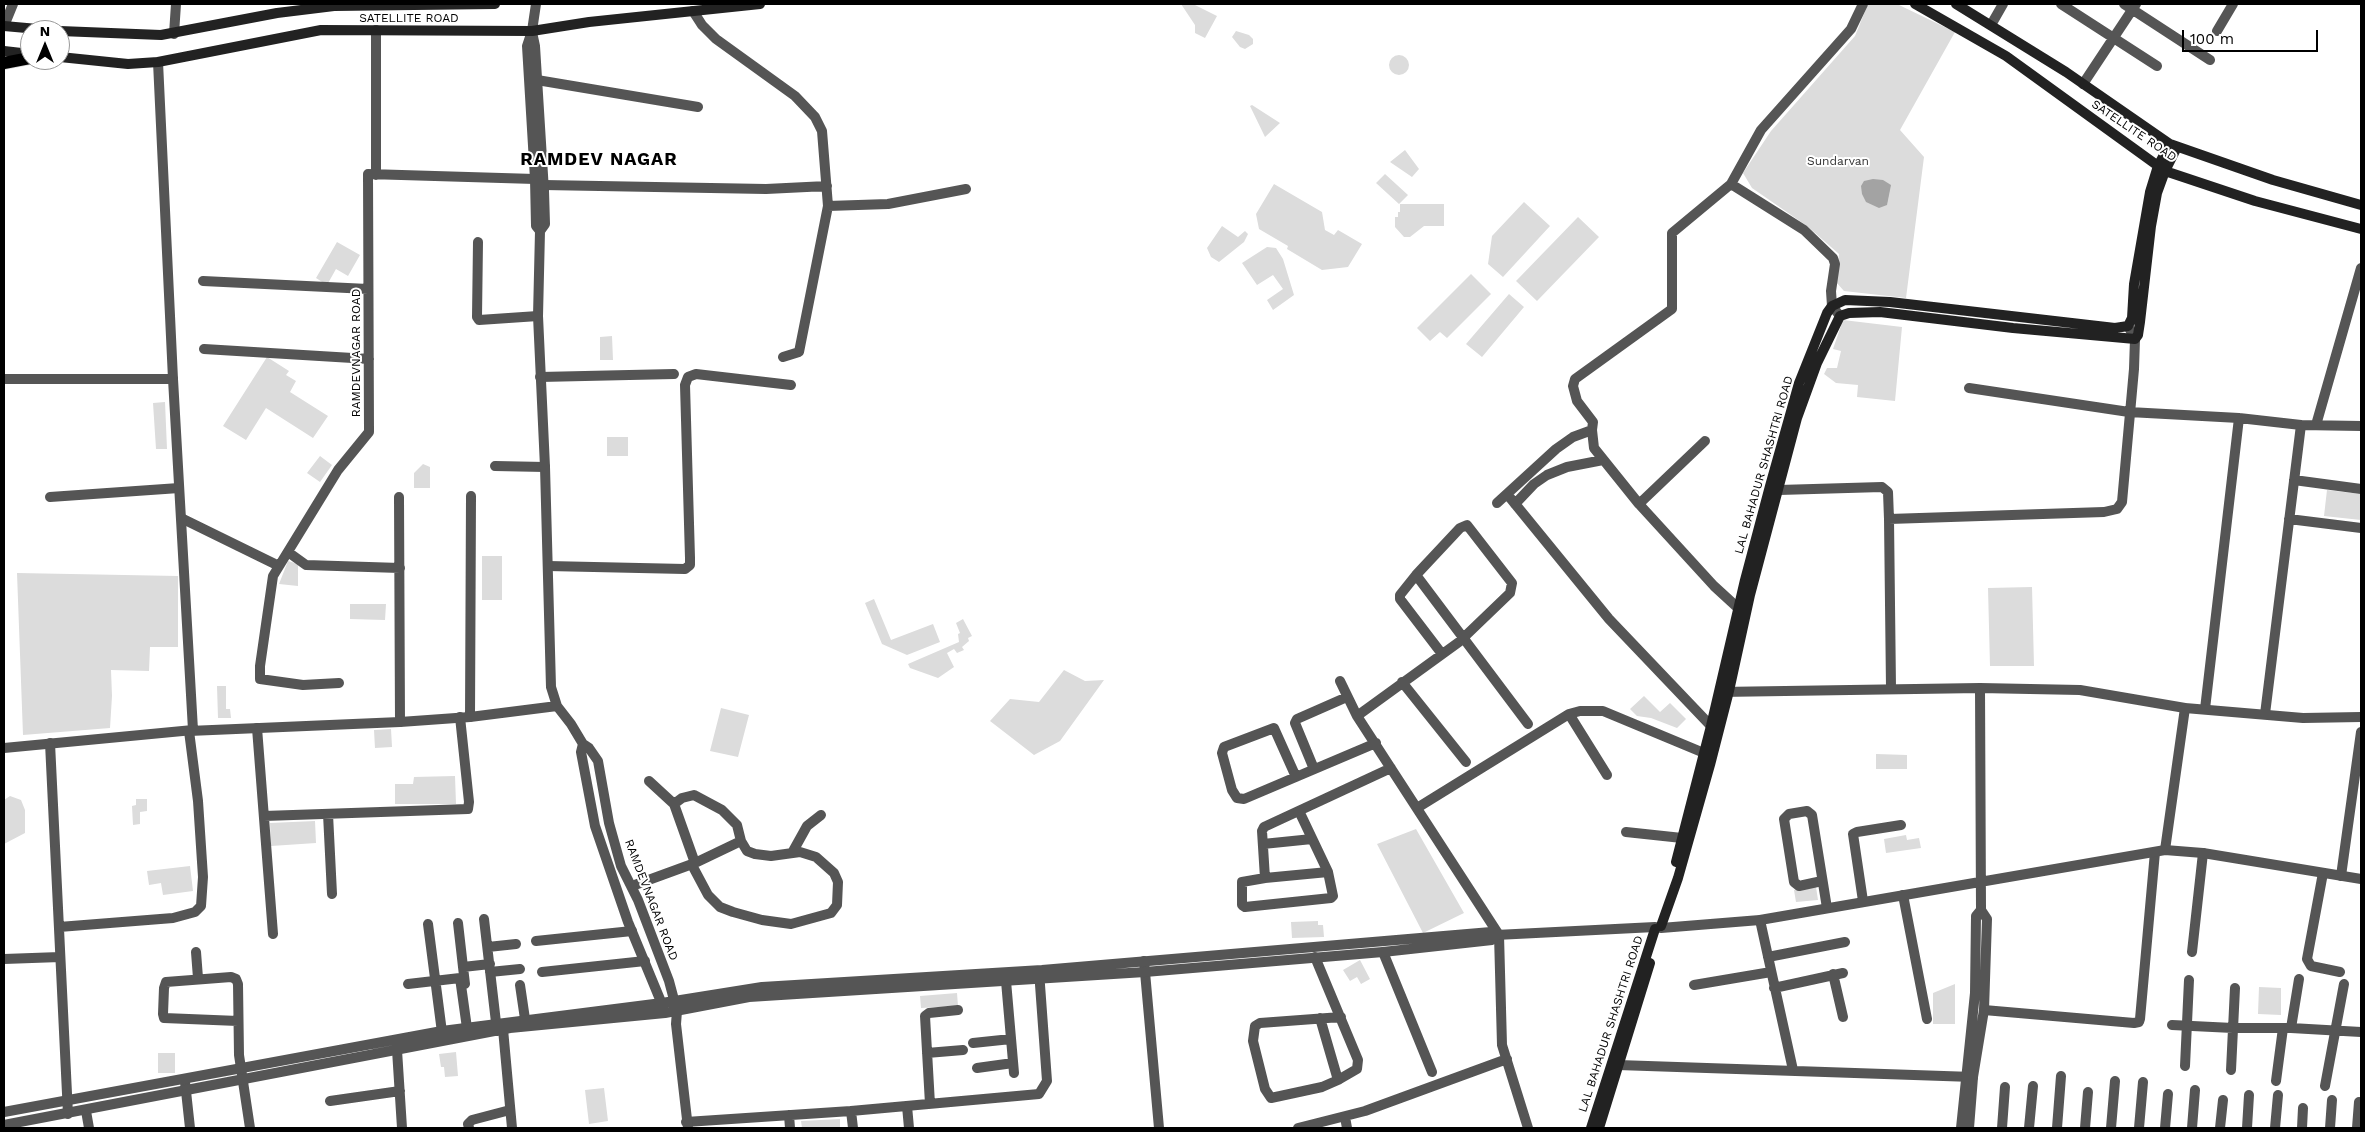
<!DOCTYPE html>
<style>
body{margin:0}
#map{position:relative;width:2365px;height:1132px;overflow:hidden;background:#fff;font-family:"Work Sans",sans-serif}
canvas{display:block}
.frame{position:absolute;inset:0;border:5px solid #000;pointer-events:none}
.north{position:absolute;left:20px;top:20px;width:50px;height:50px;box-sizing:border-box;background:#fff;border:1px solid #999;border-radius:50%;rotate:0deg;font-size:14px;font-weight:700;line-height:20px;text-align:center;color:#000}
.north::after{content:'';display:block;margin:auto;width:18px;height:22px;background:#000;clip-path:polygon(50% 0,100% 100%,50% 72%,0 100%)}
.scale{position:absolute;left:2182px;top:30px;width:136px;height:22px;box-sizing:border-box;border:2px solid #000;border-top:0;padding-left:6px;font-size:15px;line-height:18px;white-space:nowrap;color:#000;-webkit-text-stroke:4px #fff;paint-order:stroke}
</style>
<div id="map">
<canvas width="2365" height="1132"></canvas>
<div class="frame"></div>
<div class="north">N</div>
<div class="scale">100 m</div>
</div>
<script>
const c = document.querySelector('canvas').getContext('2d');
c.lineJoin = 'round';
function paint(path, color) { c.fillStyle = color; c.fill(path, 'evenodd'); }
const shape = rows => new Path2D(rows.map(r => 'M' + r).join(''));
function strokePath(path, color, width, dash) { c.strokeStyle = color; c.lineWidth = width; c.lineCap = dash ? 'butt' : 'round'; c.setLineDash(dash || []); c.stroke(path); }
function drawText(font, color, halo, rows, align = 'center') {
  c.font = font + ' "Work Sans",sans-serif'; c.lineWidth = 4; c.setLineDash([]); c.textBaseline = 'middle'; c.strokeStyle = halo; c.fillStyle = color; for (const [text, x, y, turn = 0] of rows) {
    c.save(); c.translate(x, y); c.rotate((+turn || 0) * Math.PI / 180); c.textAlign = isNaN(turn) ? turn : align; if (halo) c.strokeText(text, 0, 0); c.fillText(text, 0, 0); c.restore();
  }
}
const green = shape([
 [1181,4,1193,4,1217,16,1205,38,1195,33,1195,25],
 [1868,4,1897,4,1955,32,1900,130,1924,157,1906,298,1844,291,1836,282,1839,254,1807,226,1752,188,1743,173,1771,131,1855,36],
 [1236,31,1249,35,1253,39,1253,44,1245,49,1240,47,1232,37],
 '1389 65a10 10 0 1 1 20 0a10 10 0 1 1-20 0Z',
 [1252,105,1280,123,1265,137,1250,106],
 [1405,150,1419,169,1412,177,1390,162],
 [1385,174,1408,195,1399,204,1376,183],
 [1274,184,1322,212,1325,230,1334,235,1338,230,1362,244,1348,267,1322,270,1287,249,1288,246,1259,229,1256,214],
 [1524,202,1550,226,1503,277,1488,264,1492,236],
 [1400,204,1444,204,1444,226,1424,226,1410,237,1404,237,1395,227,1395,217,1398,217,1398,212,1400,212],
 [1578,217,1599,237,1537,301,1516,281],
 [1222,226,1238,237,1245,231,1248,234,1244,242,1219,262,1211,257,1207,248],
 [337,242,360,255,348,276,336,269,327,285,316,278],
 [1267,247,1276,248,1283,259,1294,295,1273,310,1267,300,1283,289,1273,275,1257,285,1242,263],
 [1471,274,1491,294,1447,338,1440,332,1430,341,1417,328],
 [1509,294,1524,307,1482,357,1466,344],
 [1843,320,1902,327,1895,401,1857,397,1858,385,1836,383,1824,374,1827,368,1837,368,1841,351,1833,349],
 [612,336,613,360,600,360,600,337],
 [267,357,289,371,286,375,296,381,290,392,328,416,313,438,266,408,246,440,223,426],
 [165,402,167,449,156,449,153,403],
 [607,437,628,437,628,456,607,456],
 [320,456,332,465,320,482,307,473],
 [423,464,430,467,430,488,414,488,414,473],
 [2327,490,2361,494,2361,520,2324,516],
 [482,556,502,556,502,600,482,600],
 [288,561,298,564,298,586,279,584],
 [17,573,178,576,178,647,150,647,149,671,111,670,112,696,110,728,23,735],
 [2032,587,2034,666,1990,666,1988,588],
 [874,599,891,640,933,624,940,642,907,655,882,644,865,603],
 [350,604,386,604,385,620,350,619],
 [963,619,972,636,968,638,969,641,962,647,964,650,957,653,954,649,947,653,954,667,938,678,910,668,908,664,959,642,958,634,960,633,956,623],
 [1064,670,1085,681,1104,680,1060,741,1034,755,990,721,1010,699,1039,702],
 [217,686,226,686,226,709,230,709,231,718,218,718],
 [1644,696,1660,712,1670,703,1686,719,1677,728,1651,718,1637,716,1630,709],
 [721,708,749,715,738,757,710,751],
 [391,729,392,747,375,748,374,730],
 [1876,754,1907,755,1907,769,1876,769],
 [455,776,456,804,395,804,395,784,413,784,414,777],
 [10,796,21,800,25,810,25,833,4,844,4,800],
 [136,799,147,799,147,811,140,812,140,824,133,825,132,806,136,805],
 [315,821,316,843,271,846,270,823],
 [1416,829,1464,913,1423,933,1377,844],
 [1906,835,1907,840,1919,838,1921,848,1886,853,1884,839],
 [190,866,193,891,163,895,161,883,149,885,147,871],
 [1816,887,1818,900,1796,902,1794,890],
 [1318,921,1318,925,1323,925,1324,937,1292,938,1291,922],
 [1360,960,1370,979,1361,984,1357,977,1350,981,1343,970],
 [1955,984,1955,1024,1933,1024,1933,993],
 [2259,987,2281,988,2281,1015,2258,1014],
 [957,993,958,1006,921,1008,920,996],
 [456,1052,458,1076,445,1077,444,1067,441,1067,439,1054],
 [158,1053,175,1053,175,1073,158,1073],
 [604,1088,608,1121,589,1124,585,1090],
 [840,1119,840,1128,802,1128,801,1121]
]);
const water = shape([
 [1873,179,1883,180,1891,185,1887,205,1879,208,1866,202,1862,194,1861,186,1864,181]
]);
const minor = shape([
 [2061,4,2157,66],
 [2124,4,2210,60],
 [693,11,702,25,716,39,795,96,815,117,822,131,828,206,888,204,966,189],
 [1991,25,2003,4],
 [376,30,376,175],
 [2217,31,2233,4],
 [174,34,176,4],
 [537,80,698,107],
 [2083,84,2136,4],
 [544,185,766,189,827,186],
 [478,242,477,317,479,320,538,316],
 [203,281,368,289],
 [1840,316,1832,306,1831,291,1835,264,1833,258,1804,230,1731,184,1761,130,1851,29,1863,4],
 [204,349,369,359],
 [783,357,799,352,828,206],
 [540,377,674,374],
 [4,379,173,379],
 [1969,388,2129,412,2239,418,2301,425,2361,426],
 [2316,425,2361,268],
 [1592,430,1594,448,1639,504,1705,441],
 [495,466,545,467],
 [2294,480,2361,489],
 [1779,490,1882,487,1888,492,1889,519],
 [1507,494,1609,619,1711,726],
 [50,497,179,488],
 [399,497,400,722],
 [1497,503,1556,449,1573,437,1592,430,1593,422,1577,401,1573,386,1575,379,1672,309,1672,233,1731,184],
 [1515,504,1534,484,1547,475,1567,467,1603,460],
 [1639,504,1714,586,1738,608],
 [181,518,279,566],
 [2289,519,2361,528],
 [288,552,306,565,400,568],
 [548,566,685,569,690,565,690,558,685,385,688,377,696,374,791,385],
 [1416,575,1528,724],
 [1340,681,1357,716,1499,935,1502,1045,1528,1128],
 [1402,682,1466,762],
 [339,683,303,685,260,679,260,666,273,576,338,470,369,432,368,174,535,179],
 [1891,688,1889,519,2104,512,2117,509,2122,502,2134,369,2135,339,2128,326],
 [2205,709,2239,418],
 [1569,714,1607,775],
 [2265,714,2301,425],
 [1357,716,1459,642,1510,593,1512,583,1467,525,1460,528,1416,575,1400,595,1400,599,1442,654],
 [470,717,471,496],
 [257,728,273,934],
 [50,743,68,1114],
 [1314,769,1295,723,1297,719,1347,697],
 [1296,777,1274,728,1224,747,1222,753,1232,790,1237,798,1244,799,1376,743],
 [649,781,674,804],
 [1417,808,1569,714,1580,711,1603,711,1704,753],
 [328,814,332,894],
 [264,816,468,809,469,802,460,717],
 [1626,832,1682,838],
 [1263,844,1312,839],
 [2165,850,2185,708],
 [792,853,807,826,821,815],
 [692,865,708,895,720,907,733,912,762,920,791,924,831,913,837,905,838,882,834,873,816,857,800,852,771,856,755,854,747,851,741,841,737,825,722,810,694,795,682,798,674,804,695,863],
 [1328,872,1265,878,1262,831,1264,827,1391,768],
 [2323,873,2307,959,2311,966,2340,972],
 [2341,876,2361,732],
 [1265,878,1242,882,1242,905,1245,907,1331,898,1333,896,1328,872,1299,811],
 [1822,881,1799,886,1794,882,1784,819,1789,814,1807,811,1812,815,1827,908],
 [632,886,695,863,741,841],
 [1903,895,1927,1019],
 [1863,901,1853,834,1857,832,1901,825],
 [484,919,497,1031],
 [1760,920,1793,1070],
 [458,923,463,967],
 [428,924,443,1040],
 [59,927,173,918,195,912,201,906,203,877,198,801,189,731],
 [536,941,632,931],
 [488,947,516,944],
 [196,952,198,978],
 [1383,952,1432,1072],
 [2192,952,2203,853],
 [1315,957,1358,1060,1357,1069,1338,1080],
 [1768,957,1845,942],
 [4,959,60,957],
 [1144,961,1159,1128],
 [490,972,520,969],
 [542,972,645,961],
 [1833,974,1843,1017],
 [2299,979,2291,1028,2361,1032],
 [1006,981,1014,1073],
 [408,984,460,978,467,1028],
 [465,984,463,967,490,964],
 [520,985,525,1019],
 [1694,985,1771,972],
 [1774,988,1843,973],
 [1984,1010,2134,1023,2139,1022,2140,1019,2155,852],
 [1320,1018,1338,1080,1322,1087,1271,1098,1265,1089,1253,1041,1255,1026,1260,1023,1341,1017],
 [238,1021,164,1018,163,1014,164,988,166,982,231,977,236,979,238,984,239,1055,250,1128],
 [2172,1025,2233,1028,2291,1028],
 [503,1029,512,1128],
 [973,1043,1011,1039],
 [397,1050,402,1128],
 [927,1053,963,1050],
 [1618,1065,1973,1077],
 [2185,1066,2189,980],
 [977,1068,1013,1063],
 [2231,1070,2235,988],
 [2276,1081,2283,1028],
 [185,1082,190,1128],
 [2325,1086,2344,984],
 [330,1101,400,1091],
 [930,1104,925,1016,929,1013,958,1010],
 [907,1106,909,1128],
 [86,1111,89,1128],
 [851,1111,853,1128],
 [789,1115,790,1128],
 [1345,1117,1347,1128],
 [686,1122,851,1111,1039,1094,1047,1081,1039,971],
 [469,1128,468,1124,472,1120,510,1110],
 [1298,1128,1365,1111,1507,1059],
 [2002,1128,2005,1087],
 [2029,1128,2033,1086],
 [2057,1128,2061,1076],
 [2085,1128,2088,1092],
 [2111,1128,2115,1081],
 [2139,1128,2143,1082],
 [2165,1128,2168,1094],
 [2192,1128,2195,1090],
 [2220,1128,2223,1100],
 [2247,1128,2249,1095],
 [2275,1128,2278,1095],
 [2302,1128,2303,1108],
 [2330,1128,2332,1100],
 [2357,1128,2359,1102]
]);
const tertiary = shape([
 [536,4,532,31,527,46,535,179,536,226,540,231,538,316,545,467,551,687,557,706,571,724,583,744,589,748,598,761,609,823,621,866,638,900,669,981,677,1011,676,1024,688,1128],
 [4,26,13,4],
 [532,32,535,46,544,191,545,224,540,231],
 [1720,692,1980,688,2080,690,2185,708,2303,718,2361,717],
 [189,731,400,722,470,717,557,706],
 [583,744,581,752,595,826,628,922,664,1009],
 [4,748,193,730,173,379,158,62],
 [1661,928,1760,920,2165,850,2203,853,2361,879],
 [4,1112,442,1031,662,1003,762,987,1042,970,1491,932,1496,935,1655,927],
 [4,1125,510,1028,665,1013,749,997,1145,972,1383,952,1492,940,1496,935],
 [1961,1128,1975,993,1976,916,1981,910],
 [1969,1128,1973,1077,1984,1010,1987,919,1981,910,1980,688]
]);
const secondary = shape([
 [1915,4,2006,56,2165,171,2255,201,2361,229],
 [1956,4,2066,72,2170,144,2273,180,2361,205],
 [4,26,49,30],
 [60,31,161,35,277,13,334,6,495,4],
 [4,51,30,54],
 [60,57,128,64,158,62,321,30,532,31,589,22,760,4],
 [1676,862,1711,726,1745,580,1770,486,1799,383,1827,313,1832,306,1845,300,1890,302,2115,328,2128,326,2132,318,2134,284,2150,192,2158,166,2170,144],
 [1661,926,1678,878,1710,765,1729,691,1750,595,1797,418,1817,363,1840,316,1849,313,1880,312,2013,328,2135,339,2138,335,2140,322,2151,226,2157,193,2165,171,2177,147],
 [1591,1128,1655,929],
 [1599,1128,1650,963]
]);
const primary = shape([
 [4,63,30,58]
]);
const streetNames = [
 ["SATELLITE ROAD",409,18],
 ["SATELLITE ROAD",2134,131,34],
 ["RAMDEVNAGAR ROAD",356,353,-90],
 ["LAL BAHADUR SHASHTRI ROAD",1764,465,-74],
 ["RAMDEVNAGAR ROAD",651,900,69],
 ["LAL BAHADUR SHASHTRI ROAD",1611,1024,-72]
];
const parkNames = [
 ["Sundarvan",1838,161]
];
const districtNames = [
 ["RAMDEV NAGAR",599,160]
];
paint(green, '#dcdcdc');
paint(water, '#a3a3a3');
strokePath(primary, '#dbdbdb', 14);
strokePath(minor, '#555', 10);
strokePath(tertiary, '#555', 10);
strokePath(secondary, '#222', 10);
strokePath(primary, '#000', 12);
drawText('12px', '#000', '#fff', streetNames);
drawText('12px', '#333', '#fff', parkNames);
c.letterSpacing = '1px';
drawText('bold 18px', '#000', '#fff', districtNames);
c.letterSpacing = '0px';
</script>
